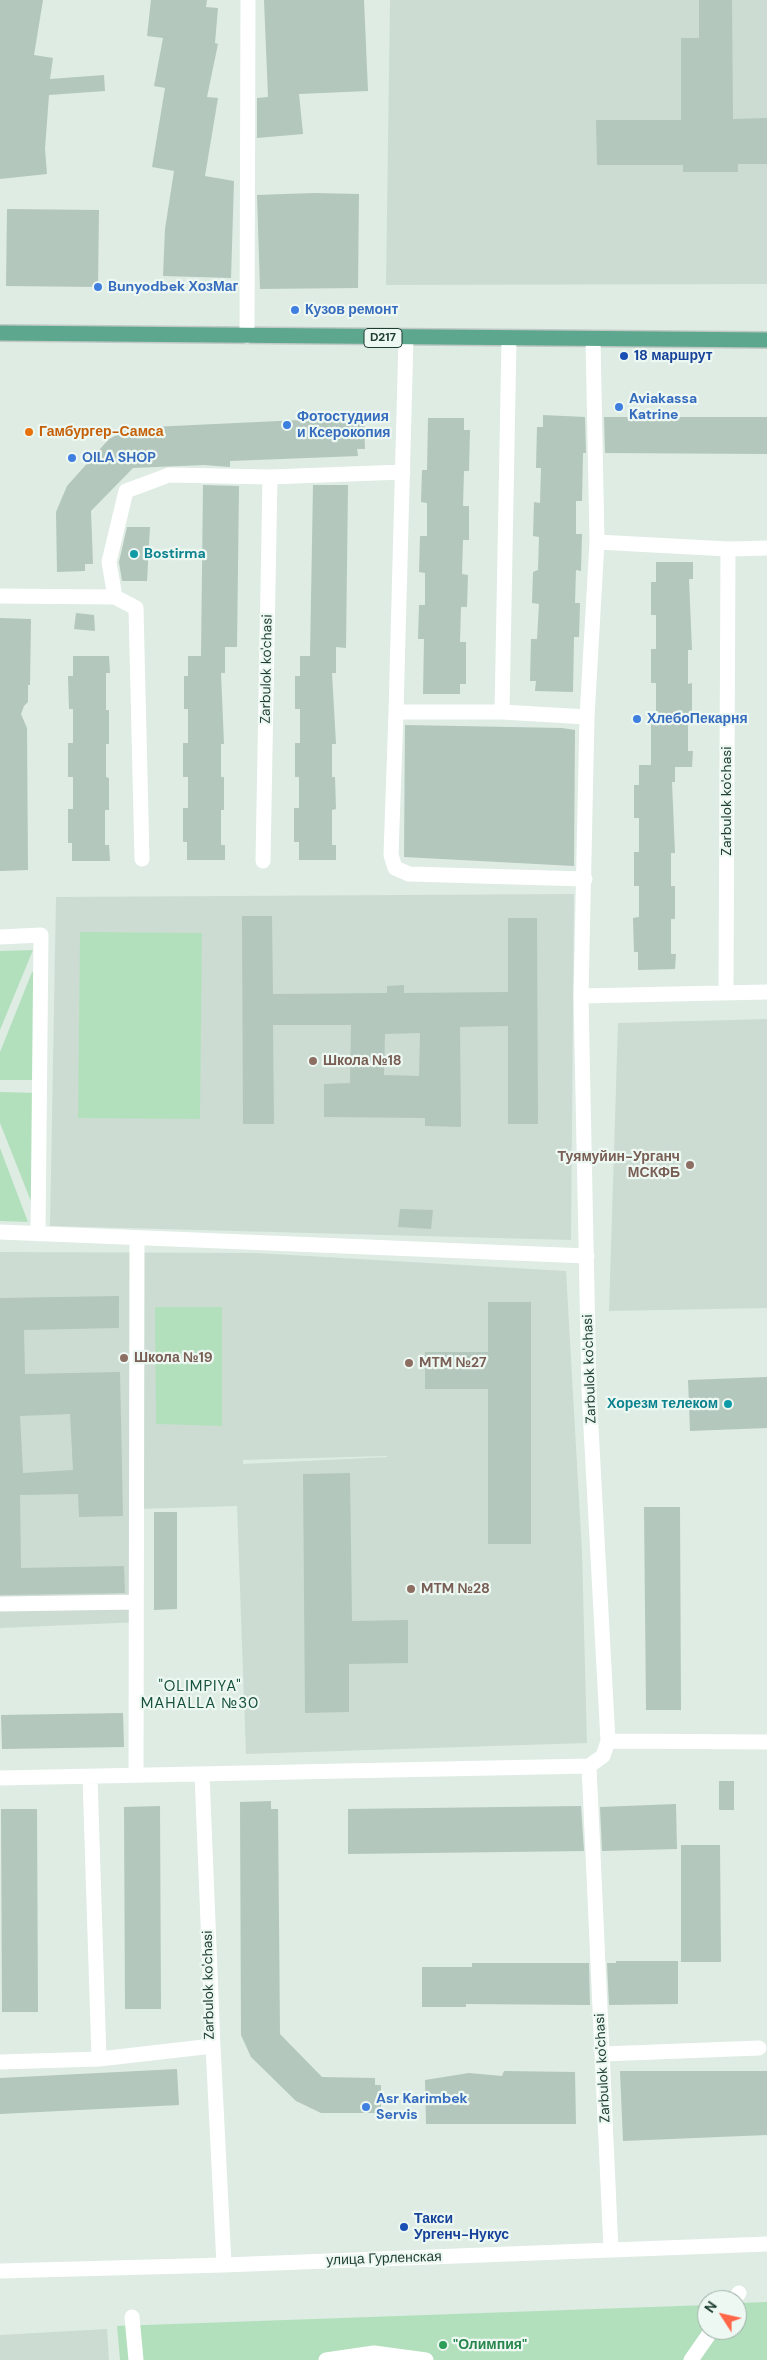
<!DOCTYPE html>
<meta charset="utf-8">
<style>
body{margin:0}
#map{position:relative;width:767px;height:2360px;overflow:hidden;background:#deece4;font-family:"DM Sans",sans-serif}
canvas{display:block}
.north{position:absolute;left:697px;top:2290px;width:50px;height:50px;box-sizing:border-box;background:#eef8f2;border:1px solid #9aada5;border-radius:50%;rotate:305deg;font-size:14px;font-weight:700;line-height:20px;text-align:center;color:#1d3d32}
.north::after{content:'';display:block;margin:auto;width:18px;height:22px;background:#ff6748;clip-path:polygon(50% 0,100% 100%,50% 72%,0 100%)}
</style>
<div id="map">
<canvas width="767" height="2360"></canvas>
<div class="north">N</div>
</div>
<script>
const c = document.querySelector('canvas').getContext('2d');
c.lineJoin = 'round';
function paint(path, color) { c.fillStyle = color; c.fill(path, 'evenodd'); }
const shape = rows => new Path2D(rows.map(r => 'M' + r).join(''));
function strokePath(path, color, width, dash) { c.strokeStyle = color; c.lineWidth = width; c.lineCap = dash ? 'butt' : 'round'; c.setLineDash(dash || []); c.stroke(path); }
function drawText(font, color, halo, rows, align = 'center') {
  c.font = font + ' "DM Sans",sans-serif'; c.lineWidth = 4.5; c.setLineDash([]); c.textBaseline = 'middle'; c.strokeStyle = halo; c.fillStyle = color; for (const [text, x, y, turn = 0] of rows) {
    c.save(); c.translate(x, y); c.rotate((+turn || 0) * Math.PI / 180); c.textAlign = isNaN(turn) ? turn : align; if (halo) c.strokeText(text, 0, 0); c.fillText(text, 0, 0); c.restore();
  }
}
const built = shape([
 [390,0,767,0,767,284,386,285],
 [574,894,571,1240,50,1226,56,897],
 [767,1019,767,1308,609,1311,618,1023],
 [0,1252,256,1253,566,1271,582,1552,587,1743,246,1754,237,1506,139,1509,141,1622,0,1628],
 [387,1456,387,1457,243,1464,243,1460],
 [107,2329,109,2360,0,2360,0,2335]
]);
const green = shape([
 [80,932,202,933,200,1119,78,1118],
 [33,950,0,1030,0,951],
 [32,972,36,972,36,1080,0,1080,0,1052],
 [0,1092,39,1093,34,1209,0,1123],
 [0,1148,28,1222,29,1222,0,1221],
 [155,1307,222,1307,222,1426,156,1424],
 [767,2302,767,2360,120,2360,117,2326,707,2305,707,2330,737,2330,737,2303]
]);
const building = shape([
 [0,0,43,0,34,55,53,58,50,79,104,75,105,91,49,95,45,149,47,174,0,179],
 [151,0,207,0,206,7,218,8,215,43,218,44,207,97,218,98,205,176,234,181,231,278,163,276,165,229,174,171,152,167,165,88,154,86,163,38,147,36],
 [264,0,364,0,368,91,299,94,303,134,257,138,257,98,268,97],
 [699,0,732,0,733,119,767,118,767,164,738,164,738,172,683,172,683,165,597,165,596,120,681,120,681,38,699,38],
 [314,193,359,194,358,288,260,289,257,195],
 [7,209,99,210,98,287,6,286],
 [543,415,585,417,586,453,583,453,582,501,576,501,576,534,582,534,581,571,576,570,575,603,580,603,579,637,574,637,573,692,535,691,536,681,530,681,531,639,537,639,539,604,532,603,533,572,538,570,539,537,533,536,534,502,540,503,541,468,536,468,537,427,543,427],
 [364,417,365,449,357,449,358,456,230,461,230,467,204,465,133,468,91,511,93,564,85,564,85,571,57,572,56,512,67,486,109,439,130,428],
 [604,417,767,417,767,454,605,453],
 [428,418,464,418,464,430,470,430,469,471,464,471,463,506,469,506,469,540,463,540,462,574,468,575,467,607,461,607,460,642,466,642,466,684,460,684,460,694,423,694,424,639,418,639,419,605,425,605,425,573,419,572,420,536,427,536,427,503,421,502,422,470,427,470],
 [203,485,239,486,237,647,225,647,225,673,221,673,224,744,221,744,221,777,224,777,224,810,221,810,221,845,225,845,225,860,187,860,187,842,183,842,183,808,188,808,188,777,183,777,183,743,188,743,188,709,184,709,184,676,188,676,188,656,201,656],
 [313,485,348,485,346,648,336,647,336,673,332,673,336,744,332,744,332,777,335,777,336,809,332,810,332,845,336,845,336,860,299,860,299,842,294,842,294,808,299,808,299,777,295,777,295,743,300,743,300,709,295,709,295,676,300,676,300,656,310,656],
 [127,527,150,527,147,581,122,581,119,562],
 [656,562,693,562,693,579,689,579,692,650,688,650,688,684,692,683,692,716,688,716,688,751,693,751,692,767,675,767,675,782,672,782,675,853,671,853,671,886,675,886,675,919,671,919,671,954,676,954,675,969,638,970,638,952,634,952,633,918,639,917,639,886,634,886,634,852,639,852,639,818,634,818,634,785,639,785,639,765,651,765,651,715,656,715,656,683,651,683,651,649,656,649,656,615,651,615,651,582,656,582],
 [76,613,94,615,95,631,74,629],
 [0,618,31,619,30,685,28,685,28,702,24,706,21,714,27,728,28,870,0,871],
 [73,656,109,656,110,673,106,673,106,710,109,710,109,744,106,744,106,777,109,778,109,810,105,810,105,845,109,845,110,861,72,861,72,843,68,843,68,809,73,809,73,777,68,777,68,743,73,743,73,709,69,709,68,676,73,676],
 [405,725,562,728,575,730,574,866,404,857],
 [242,916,272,916,273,994,387,993,387,986,404,985,404,993,508,992,508,918,537,918,538,1124,508,1124,508,1026,460,1027,461,1127,425,1126,425,1118,324,1117,324,1084,350,1083,351,1025,273,1025,274,1124,243,1124],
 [420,1033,419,1076,384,1075,385,1034],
 [400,1209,433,1210,431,1229,398,1227],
 [119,1296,119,1328,24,1330,25,1374,120,1372,123,1516,79,1517,78,1494,20,1495,21,1568,124,1566,125,1593,0,1595,0,1298],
 [70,1414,73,1470,23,1473,20,1416],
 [488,1302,531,1302,531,1544,488,1544,488,1389,425,1389,425,1352,488,1352],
 [767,1377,767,1428,690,1431,688,1380],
 [350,1473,352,1621,408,1620,408,1663,349,1664,349,1712,305,1713,303,1474],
 [644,1507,680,1507,681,1710,646,1710],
 [154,1512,177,1512,177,1609,154,1610],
 [123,1713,124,1747,2,1749,1,1715],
 [719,1781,734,1781,734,1810,719,1810],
 [271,1801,271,1809,278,1809,280,2034,322,2077,375,2078,375,2085,381,2085,381,2113,321,2113,296,2101,251,2057,241,2035,240,1802],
 [676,1804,677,1849,602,1851,600,1807],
 [160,1806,161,2009,125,2009,124,1807],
 [581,1806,584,1851,348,1854,348,1809],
 [1,1809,37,1809,38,2012,2,2012],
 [681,1845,720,1845,721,1962,681,1962],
 [616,1961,678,1961,678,2004,609,2005,607,1963,616,1963],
 [472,1963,589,1963,590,2005,466,2004,466,2007,422,2007,422,1967,472,1967],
 [177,2069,179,2105,0,2114,0,2078],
 [504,2071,575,2072,576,2124,426,2124,425,2080,469,2073,502,2076],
 [620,2071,767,2071,767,2135,623,2141]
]);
const minor = shape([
 [247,336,248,0],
 [406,338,396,712,502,712,587,717,581,996,767,992],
 [593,339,597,542],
 [0,596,115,597],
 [396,712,391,855,395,868,409,874,585,879],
 [502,712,509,339],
 [587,717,597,542,728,549,767,548],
 [142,859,136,608,115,597,109,562,126,491,169,475,270,477],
 [263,861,270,477,403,472],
 [0,937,41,935,38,1234],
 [726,993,728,549],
 [0,1232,587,1256],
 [0,1604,136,1602],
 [608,1741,767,1742],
 [589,1766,611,2250],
 [136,1775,137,1238],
 [90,1777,99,2059],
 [0,1778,589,1766,603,1756,608,1741,589,1391,581,996],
 [213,2046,224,2265],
 [603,2054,759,2048],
 [0,2062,99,2059,213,2046,202,1774],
 [0,2271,224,2265,767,2244],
 [734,2300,739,2293],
 [132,2317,136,2360],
 [326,2360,374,2353,426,2360],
 [691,2360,712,2330]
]);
const major = shape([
 [0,333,767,340]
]);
const markers = [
 [98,287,5,"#3f7fe0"],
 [295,310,5,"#3f7fe0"],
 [624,356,5,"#1a4fb4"],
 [619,407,5,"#3f7fe0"],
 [287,425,5,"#3f7fe0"],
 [29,432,5,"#e8710a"],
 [72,458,5,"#3f7fe0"],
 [134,554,5,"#0f9aa8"],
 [637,719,5,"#3f7fe0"],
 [313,1061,5,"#8d6e63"],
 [690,1165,5,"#8d6e63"],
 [124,1358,5,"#8d6e63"],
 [409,1363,5,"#8d6e63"],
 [728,1404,5,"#0f9aa8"],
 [411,1589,5,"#8d6e63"],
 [366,2107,5,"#3f7fe0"],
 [404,2227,5,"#1a4fb4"],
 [443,2345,5,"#2e9e5b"]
];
const shields = [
 [383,338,38]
];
const shieldNames = [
 ["D217",383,338]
];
const shopNames = [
 ["Bunyodbek ХозМаг",108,287],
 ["Кузов ремонт",305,310],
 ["Aviakassa",629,399],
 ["Katrine",629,415],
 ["Фотостудиия",297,417],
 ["и Ксерокопия",297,433],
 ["OILA SHOP",82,458],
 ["ХлебоПекарня",647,719],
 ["Asr Karimbek",376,2099],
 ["Servis",376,2115]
];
const transitNames = [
 ["18 маршрут",634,356],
 ["Такси",414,2219],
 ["Ургенч-Нукус",414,2235]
];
const foodNames = [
 ["Гамбургер-Самса",39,432]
];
const cultureNames = [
 ["Bostirma",144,554],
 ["Хорезм телеком",718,1404,"right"]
];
const streetNames = [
 ["Zarbulok ko'chasi",267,669,-89],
 ["Zarbulok ko'chasi",727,801,-90],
 ["Zarbulok ko'chasi",590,1369,-92],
 ["Zarbulok ko'chasi",209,1985,-91],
 ["Zarbulok ko'chasi",603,2068,-93],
 ["улица Гурленская",384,2259,-2]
];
const educationNames = [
 ["Школа №18",323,1061],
 ["Туямуйин-Урганч",680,1157,"right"],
 ["МСКФБ",680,1173,"right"],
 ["Школа №19",134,1358],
 ["MTM №27",419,1363],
 ["MTM №28",421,1589]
];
const leisureNames = [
 ["\"Олимпия\"",453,2345]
];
const neighbourhoodNames = [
 ["\"OLIMPIYA\"",200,1687],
 ["MAHALLA №30",200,1704]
];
paint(built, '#ccdcd3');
paint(green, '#b3e0bc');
paint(building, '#b3c7bd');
strokePath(major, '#c0c9c6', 18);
strokePath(minor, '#fff', 15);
strokePath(major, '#5da78e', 15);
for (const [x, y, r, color] of markers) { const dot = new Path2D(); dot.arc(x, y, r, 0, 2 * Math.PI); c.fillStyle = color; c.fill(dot); strokePath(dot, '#eef8f2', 2); }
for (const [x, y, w] of shields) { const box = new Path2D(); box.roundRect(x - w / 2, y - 9.5, w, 19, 4); c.fillStyle = '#eef8f2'; c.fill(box); strokePath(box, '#1d3d32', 1); }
drawText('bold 12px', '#1d3d32', null, shieldNames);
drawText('bold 14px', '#366cbe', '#eef8f2', shopNames, 'left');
drawText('bold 14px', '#164399', '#eef8f2', transitNames, 'left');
drawText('bold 14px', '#c56008', '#eef8f2', foodNames, 'left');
drawText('bold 14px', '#0d838f', '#eef8f2', cultureNames, 'left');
drawText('14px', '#1d3d32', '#eef8f2', streetNames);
drawText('bold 14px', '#785e54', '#eef8f2', educationNames, 'left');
drawText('bold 14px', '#27864d', '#eef8f2', leisureNames, 'left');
c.letterSpacing = '1px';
drawText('15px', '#17513e', '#eef8f2', neighbourhoodNames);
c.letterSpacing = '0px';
</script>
